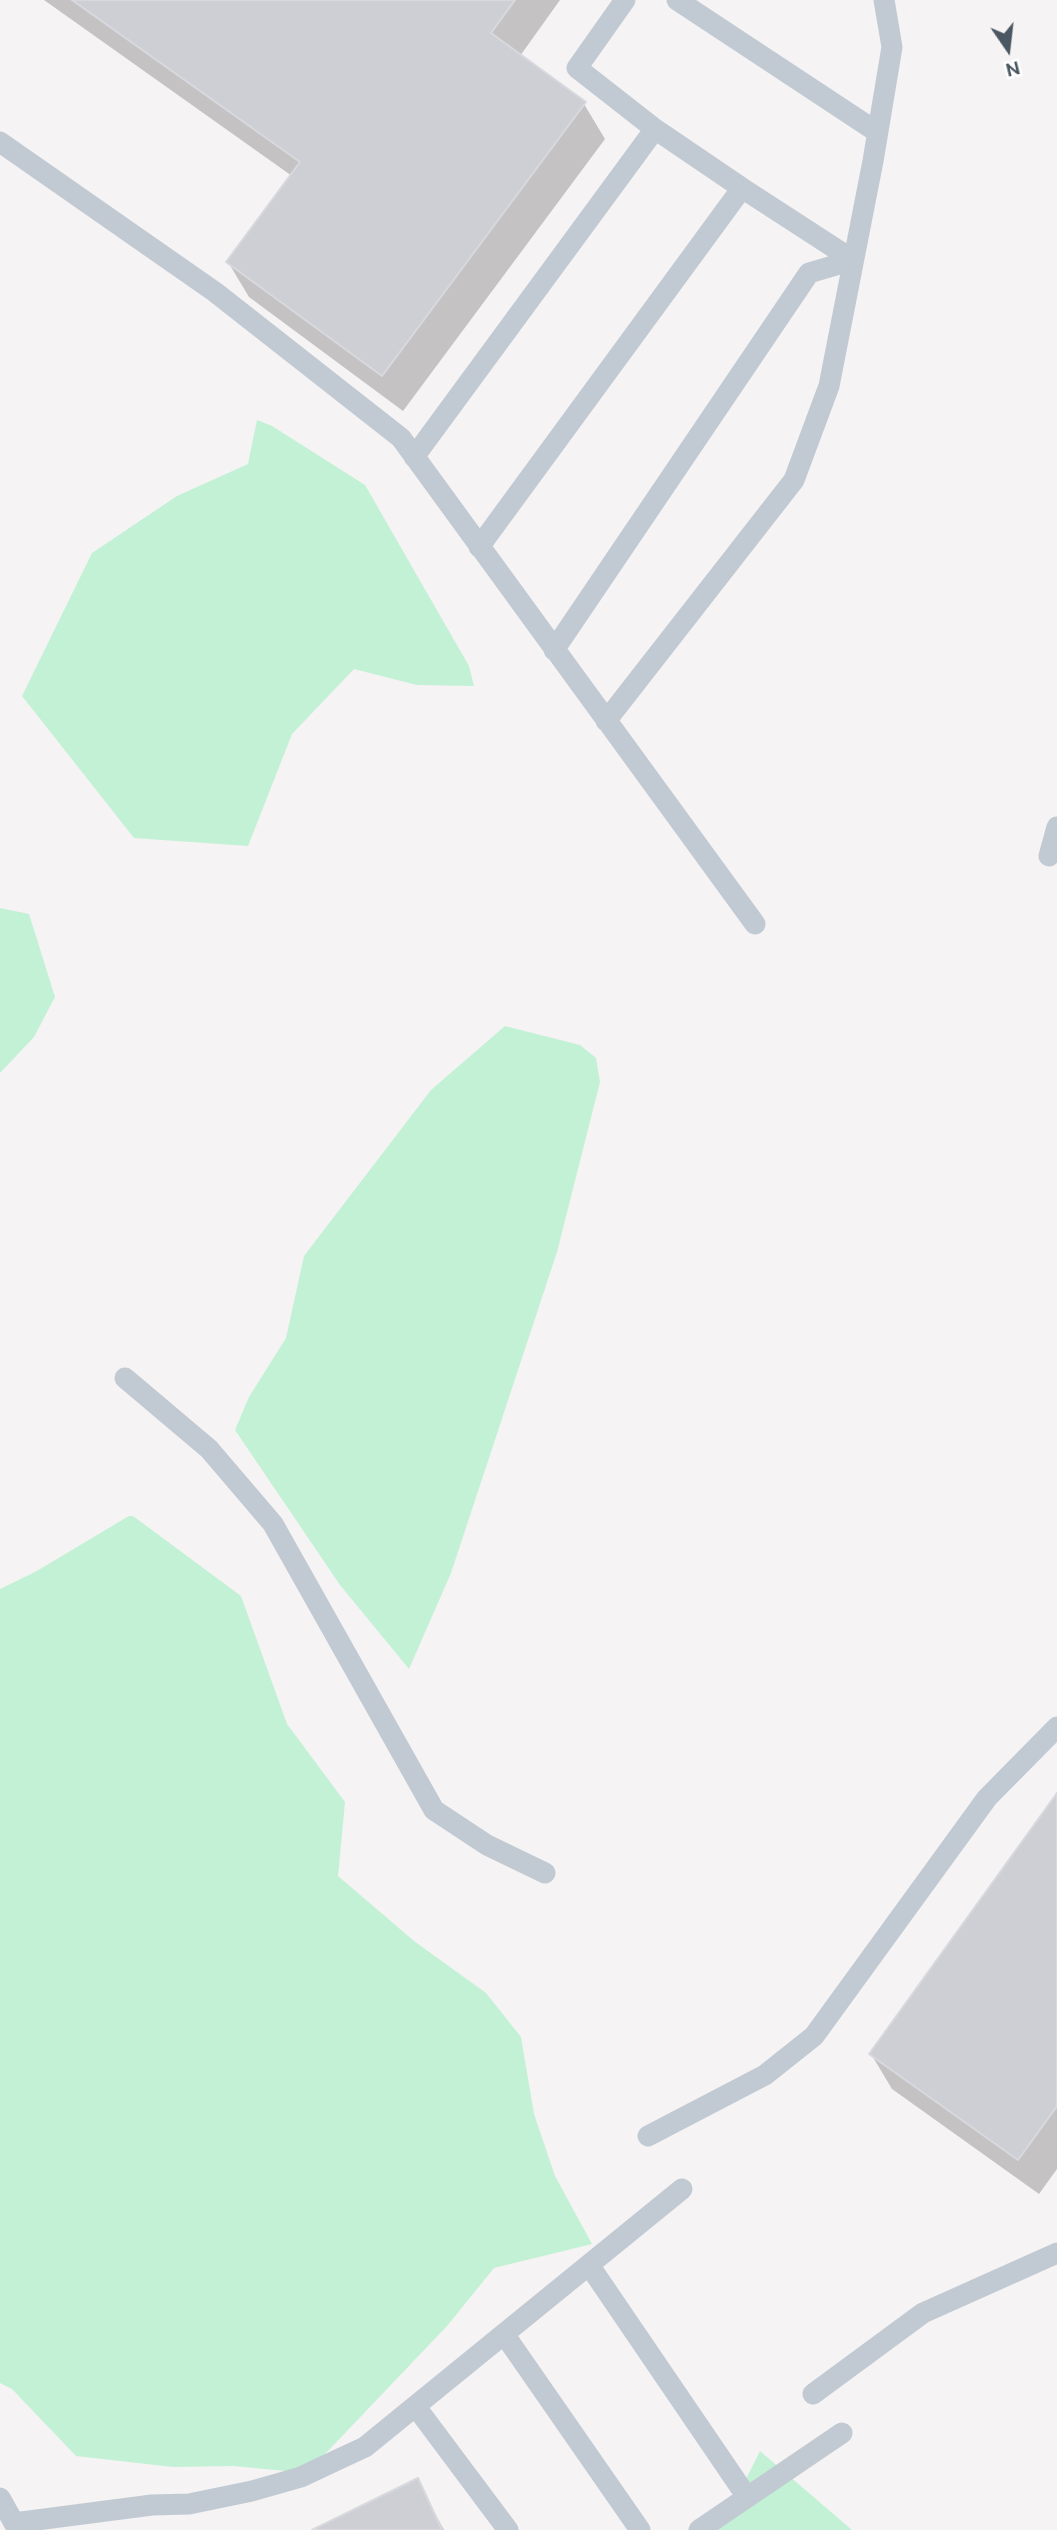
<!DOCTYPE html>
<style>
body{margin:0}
#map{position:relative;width:1057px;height:2530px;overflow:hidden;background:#f5f3f3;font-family:Ubuntu,sans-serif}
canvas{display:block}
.north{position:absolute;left:973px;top:14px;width:70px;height:70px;-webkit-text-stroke:5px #fff;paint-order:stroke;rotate:166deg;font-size:19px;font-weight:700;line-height:28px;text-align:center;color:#4a5661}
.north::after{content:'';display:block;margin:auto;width:24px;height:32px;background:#4a5661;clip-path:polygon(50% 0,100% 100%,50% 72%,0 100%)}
</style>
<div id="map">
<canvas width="1057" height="2530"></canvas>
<div class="north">N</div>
</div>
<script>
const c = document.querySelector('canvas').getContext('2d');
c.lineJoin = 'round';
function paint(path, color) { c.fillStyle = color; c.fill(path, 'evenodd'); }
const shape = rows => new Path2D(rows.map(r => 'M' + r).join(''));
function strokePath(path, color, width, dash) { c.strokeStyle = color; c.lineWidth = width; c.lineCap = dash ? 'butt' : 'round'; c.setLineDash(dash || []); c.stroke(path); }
const green = shape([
 [257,420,272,426,365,485,469,666,474,686,417,685,354,669,292,734,248,846,134,838,22,696,92,553,177,496,248,464],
 [0,908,29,914,55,997,34,1037,0,1073],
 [505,1026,580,1045,596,1058,600,1082,557,1252,451,1573,409,1669,340,1585,235,1430,249,1397,286,1338,304,1256,431,1090],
 [129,1516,133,1516,241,1596,287,1724,345,1802,338,1876,414,1941,486,1993,521,2037,534,2114,555,2176,592,2244,494,2268,447,2326,307,2473,233,2466,173,2467,76,2456,12,2389,0,2383,0,1589,35,1572],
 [760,2451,852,2530,697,2530,731,2509]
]);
const shadow = shape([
 [44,0,560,0,520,56,584,104,605,139,403,411,249,297,228,262,292,176],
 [1057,1796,1057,2169,1039,2194,892,2089,871,2054],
 [417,2480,444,2530,317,2530]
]);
const building = shape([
 [72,0,515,0,491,33,586,102,382,376,226,262,300,162,72,0],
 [1057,1793,1057,2106,1018,2160,869,2054,1057,1793],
 [418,2478,442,2530,312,2530,418,2478]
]);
const lane = shape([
 [625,0,577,68,655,129],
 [677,0,877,132],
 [0,142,215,292,401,438,755,924],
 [414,457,655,129,742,188],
 [479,547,742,188,853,260],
 [554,650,809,273,853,260],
 [606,721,794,480,829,386,873,161,892,47,884,0],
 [1049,856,1057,827],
 [125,1378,209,1449,273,1524,434,1810,487,1845,545,1873],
 [648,2136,765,2075,814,2036,987,1798,1057,1727],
 [589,2265,747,2497],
 [504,2334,640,2530],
 [813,2394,923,2313,1057,2253],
 [416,2407,508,2530],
 [0,2498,14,2523,152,2505,189,2504,252,2491,301,2477,337,2460,365,2447,682,2189],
 [699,2530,842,2433]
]);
paint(green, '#c3f1d5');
paint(shadow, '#0003');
paint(building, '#cdcfd5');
strokePath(building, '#d7d9de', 2);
strokePath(lane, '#c1cad2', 21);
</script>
